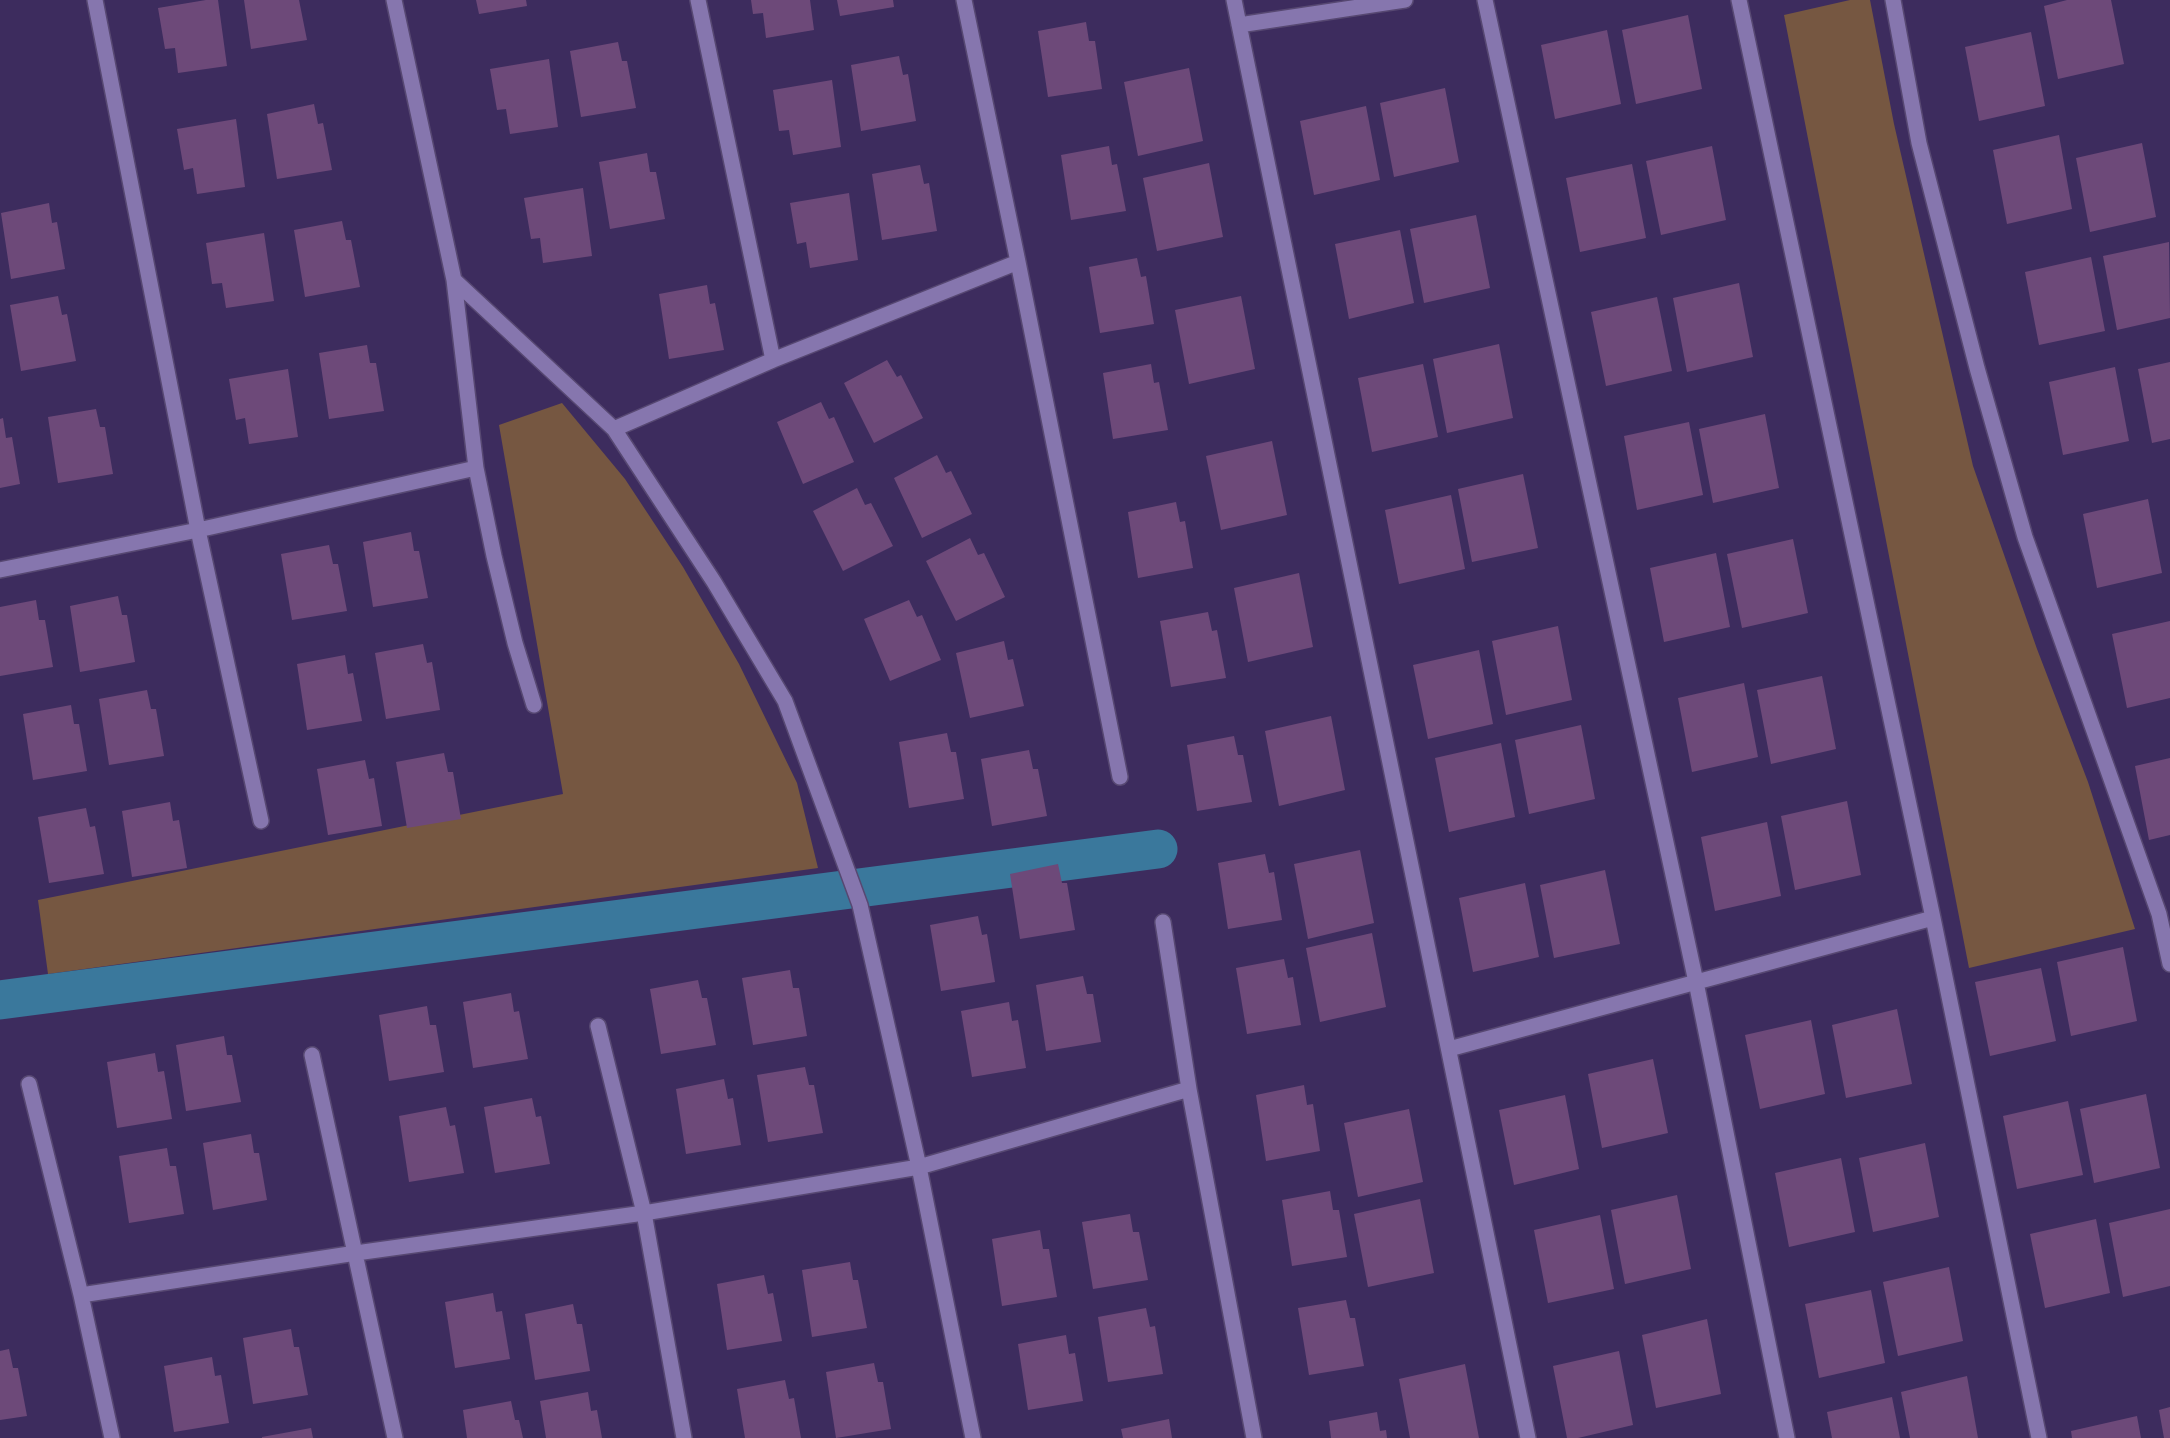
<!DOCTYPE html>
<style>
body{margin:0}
canvas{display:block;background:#3d2c5e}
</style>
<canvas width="2170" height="1438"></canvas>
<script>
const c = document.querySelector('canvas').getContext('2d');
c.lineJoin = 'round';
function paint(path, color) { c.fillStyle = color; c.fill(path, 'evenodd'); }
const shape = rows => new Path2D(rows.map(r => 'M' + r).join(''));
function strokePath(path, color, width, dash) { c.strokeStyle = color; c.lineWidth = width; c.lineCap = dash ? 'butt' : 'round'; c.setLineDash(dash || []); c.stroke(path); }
const green = shape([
 [1850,0,1870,0,1894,124,1973,466,2037,649,2088,782,2135,929,1969,968,1784,15],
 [562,403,625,479,683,567,739,664,797,783,818,868,48,974,38,900,563,794,499,425]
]);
const canal = shape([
 [0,1000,1158,849]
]);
const building = shape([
 [206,0,218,0,227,66,178,73,175,48,165,49,158,8],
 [244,0,299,0,307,40,251,49],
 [476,0,526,0,527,6,479,14],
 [751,0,810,0,814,30,766,38,763,13,753,14],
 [837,0,893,0,894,7,840,16],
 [2067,0,2111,0,2124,64,2058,79,2044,6],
 [1688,15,1702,89,1636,104,1622,30],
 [1086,22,1089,41,1095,41,1102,89,1048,97,1038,31],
 [1607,30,1621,104,1555,119,1541,45],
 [2031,32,2045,106,1979,121,1965,47],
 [618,42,622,61,627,61,636,108,581,117,570,51],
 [899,56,903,75,908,74,916,121,861,131,851,65],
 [549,59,558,127,510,134,506,109,497,110,490,69],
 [1189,68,1203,141,1138,156,1124,82],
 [832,80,841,147,793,155,789,130,779,131,773,90],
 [1445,88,1459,162,1394,177,1380,103],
 [314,104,318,124,323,123,332,170,277,179,267,114],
 [1366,106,1380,180,1314,195,1300,121],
 [236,119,245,187,197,194,193,168,184,170,177,129],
 [2059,135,2072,209,2007,224,1993,150],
 [2142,143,2156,217,2090,232,2076,158],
 [1109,146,1112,165,1117,164,1126,211,1071,220,1061,155],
 [1712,146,1726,220,1661,235,1646,161],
 [647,153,650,172,656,172,665,219,610,229,599,162],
 [1209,163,1223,237,1157,251,1143,178],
 [1632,164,1646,238,1580,252,1566,178],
 [920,165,924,184,929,183,937,231,882,240,872,174],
 [583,188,592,256,543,263,540,238,531,239,524,198],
 [849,193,858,260,810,268,806,242,797,244,790,203],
 [49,203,52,223,57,222,65,269,11,279,1,213],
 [1476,215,1490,288,1424,303,1410,229],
 [342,221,346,240,351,240,360,287,305,297,294,230],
 [1400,230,1414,303,1349,319,1335,244],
 [264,233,274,301,226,308,222,283,212,284,206,243],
 [2169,242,2170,318,2117,330,2103,256],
 [2091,257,2105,331,2039,345,2025,272],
 [1137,258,1141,277,1146,276,1154,324,1100,333,1089,267],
 [1739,283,1753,357,1687,372,1673,298],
 [707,285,710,304,715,303,724,350,669,359,659,294],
 [58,296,62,315,67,314,76,361,21,371,10,305],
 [1241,296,1255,369,1189,384,1175,310],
 [1657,297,1672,371,1606,386,1591,312],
 [1499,344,1513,418,1447,433,1433,359],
 [367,345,370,363,376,363,384,411,329,419,319,353],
 [887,360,897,377,901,375,923,418,874,443,844,383],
 [2170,362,2170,439,2152,443,2138,369],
 [1151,364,1154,383,1159,382,1168,430,1113,439,1103,373],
 [1423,364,1438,437,1372,452,1358,378],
 [2115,367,2129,441,2063,455,2049,382],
 [288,369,298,437,249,444,245,418,236,420,229,379],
 [821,402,829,419,834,417,854,462,803,484,777,422],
 [96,409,100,427,105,427,113,474,58,483,48,417],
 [1765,414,1779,488,1713,503,1699,429],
 [3,418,6,438,12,437,20,484,0,488,0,419],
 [1689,422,1703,495,1637,510,1624,436],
 [1272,441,1287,515,1221,530,1206,456],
 [937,455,946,473,951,471,972,514,922,538,894,478],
 [1523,474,1538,548,1472,562,1458,489],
 [857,488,865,505,871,503,893,546,843,571,813,511],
 [1451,495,1465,569,1399,584,1385,510],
 [2148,499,2162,573,2097,588,2083,514],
 [1176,502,1180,522,1185,521,1193,568,1138,578,1128,512],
 [411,532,414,551,419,551,428,598,373,607,363,542],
 [970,538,978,555,984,553,1005,597,956,621,926,561],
 [1793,539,1808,613,1742,628,1727,554],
 [329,545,333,564,338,564,347,611,292,620,281,554],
 [1716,553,1730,627,1664,642,1650,568],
 [1299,573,1313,647,1248,662,1234,588],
 [118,596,122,615,127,615,135,662,80,672,70,606],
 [36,600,39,620,45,620,53,667,0,676,0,607],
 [909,600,917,617,922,615,941,660,890,681,864,619],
 [1208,612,1212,631,1217,630,1226,678,1171,687,1160,621],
 [2170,621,2170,698,2127,708,2112,634],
 [1558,626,1572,700,1506,715,1492,641],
 [1004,641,1008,660,1013,659,1024,706,970,718,956,653],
 [423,644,427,663,432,662,440,710,386,719,375,653],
 [1479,650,1493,724,1428,739,1413,665],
 [345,655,348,674,353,673,362,721,307,730,297,664],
 [1822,676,1836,749,1771,764,1757,690],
 [1744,683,1758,757,1692,772,1678,698],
 [147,690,151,709,156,709,164,756,109,765,99,699],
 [71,705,74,724,79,724,87,771,33,780,23,714],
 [1331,716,1345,790,1279,806,1265,731],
 [1581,725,1595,799,1529,814,1515,740],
 [947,733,951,752,956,752,964,799,909,808,899,742],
 [1234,736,1238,755,1243,755,1252,802,1197,811,1187,745],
 [1501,743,1515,817,1449,832,1435,758],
 [1029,750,1033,769,1038,769,1047,816,992,826,981,759],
 [444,753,448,772,453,772,461,819,407,828,396,762],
 [2170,758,2170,835,2149,840,2135,766],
 [365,760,369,779,374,778,382,826,328,835,317,769],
 [1847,801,1861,875,1795,890,1781,816],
 [170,802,173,821,179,820,187,868,132,877,122,811],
 [86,808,90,827,95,826,104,874,49,883,38,817],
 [1767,822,1781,896,1715,911,1701,837],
 [1360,850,1374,923,1308,939,1294,864],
 [1265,854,1269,873,1274,872,1282,920,1228,929,1218,863],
 [1058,864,1062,883,1067,883,1075,930,1020,939,1010,874],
 [1605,870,1620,944,1554,958,1540,885],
 [1525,883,1539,957,1473,972,1459,898],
 [978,916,982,935,987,934,995,982,941,991,930,925],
 [1372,933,1386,1007,1320,1022,1306,948],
 [2123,947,2137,1021,2071,1036,2057,962],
 [1284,959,1288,978,1293,977,1301,1025,1247,1034,1236,968],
 [2041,968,2056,1041,1990,1056,1975,982],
 [790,970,793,988,799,988,807,1036,753,1045,742,978],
 [1083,976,1087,994,1093,994,1101,1042,1046,1051,1036,985],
 [698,980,702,998,707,998,716,1045,661,1054,650,989],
 [511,993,514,1012,519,1011,528,1059,473,1068,463,1002],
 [1009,1002,1012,1021,1018,1020,1026,1068,972,1077,961,1011],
 [427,1006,430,1025,436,1025,444,1072,389,1081,379,1015],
 [1897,1009,1912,1084,1846,1098,1832,1025],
 [1811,1020,1825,1094,1760,1109,1745,1035],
 [224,1036,227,1055,232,1055,241,1102,186,1111,176,1045],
 [155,1053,158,1072,164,1071,172,1119,117,1128,107,1062],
 [1653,1059,1668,1133,1602,1148,1588,1074],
 [805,1067,809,1085,814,1085,823,1133,768,1142,757,1075],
 [724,1079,728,1099,733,1098,741,1145,686,1154,676,1089],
 [1304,1085,1307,1105,1313,1104,1320,1151,1266,1161,1256,1095],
 [2146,1094,2160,1168,2094,1183,2080,1109],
 [1565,1095,1579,1169,1514,1185,1499,1110],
 [532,1098,536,1117,541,1116,550,1164,495,1173,484,1107],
 [2068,1101,2083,1175,2017,1189,2003,1116],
 [446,1107,450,1126,455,1125,464,1173,409,1182,399,1116],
 [1409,1109,1423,1182,1358,1197,1344,1123],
 [251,1134,254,1153,259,1153,267,1200,213,1210,203,1143],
 [1925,1143,1939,1217,1873,1232,1859,1158],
 [167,1148,170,1166,176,1166,184,1214,129,1223,119,1156],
 [1841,1158,1855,1232,1789,1247,1775,1173],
 [1330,1191,1333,1210,1339,1210,1347,1257,1292,1266,1282,1200],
 [1677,1195,1691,1269,1625,1284,1611,1210],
 [1420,1199,1434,1273,1368,1287,1354,1214],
 [2170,1209,2170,1286,2123,1297,2109,1223],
 [1130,1214,1133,1232,1139,1232,1148,1280,1093,1289,1082,1222],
 [1600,1215,1614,1289,1548,1303,1534,1230],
 [2096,1219,2110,1293,2045,1308,2030,1234],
 [1040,1230,1043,1249,1049,1249,1057,1297,1002,1306,992,1239],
 [850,1262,853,1280,858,1280,867,1328,812,1337,802,1270],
 [1949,1267,1963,1341,1898,1356,1883,1282],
 [764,1275,768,1294,773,1293,782,1341,727,1350,717,1284],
 [1871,1290,1885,1363,1819,1378,1805,1304],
 [493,1293,496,1312,502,1311,510,1359,455,1368,445,1302],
 [1346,1300,1350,1318,1355,1318,1364,1366,1309,1375,1298,1308],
 [573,1304,577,1324,582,1324,590,1371,535,1380,525,1314],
 [1146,1308,1150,1327,1155,1326,1163,1374,1108,1382,1098,1317],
 [1707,1319,1721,1394,1656,1408,1642,1335],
 [291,1329,294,1347,299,1347,308,1395,253,1404,243,1338],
 [1066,1335,1069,1354,1075,1353,1083,1401,1028,1410,1018,1344],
 [9,1349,13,1368,18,1368,27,1416,0,1420,0,1351],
 [1619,1351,1633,1425,1578,1438,1567,1438,1553,1366],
 [212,1357,215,1376,221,1375,229,1423,174,1432,164,1366],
 [874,1363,878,1382,883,1382,891,1429,836,1438,826,1372],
 [1465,1364,1479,1438,1410,1438,1399,1379],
 [1967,1376,1978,1438,1910,1438,1901,1392],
 [785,1380,789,1399,794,1398,801,1438,745,1438,737,1389],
 [588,1392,591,1411,597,1410,602,1438,546,1438,540,1401],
 [1892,1397,1900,1438,1832,1438,1827,1412],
 [511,1401,515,1420,519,1420,523,1438,467,1438,463,1410],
 [2170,1407,2170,1438,2164,1438,2159,1410],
 [1377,1412,1380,1431,1386,1430,1387,1438,1331,1438,1329,1421],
 [2137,1416,2141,1438,2072,1438,2071,1431],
 [1169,1419,1172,1438,1123,1438,1121,1429],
 [311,1428,313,1438,262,1438,262,1437]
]);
const minor = shape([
 [95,0,198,530,261,821],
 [394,0,454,280,476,468,494,556,515,643,534,705],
 [1234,0,1528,1438],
 [1485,0,1696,982,1787,1438],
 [1739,0,1933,918,2039,1438],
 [1893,0,1919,143,1977,368,2025,537,2159,914,2170,964],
 [1239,25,1405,0],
 [1018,262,1120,777],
 [454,280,614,429,773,360,698,0],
 [773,360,1018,262,964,0],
 [614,429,714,582,785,701,860,905,919,1167,1189,1089,1254,1438],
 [0,570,198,530,476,468],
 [1163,922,1189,1089],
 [598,1026,644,1213,684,1438],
 [1449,1049,1933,918],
 [312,1055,395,1438],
 [29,1084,81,1295,112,1438],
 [81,1295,356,1253,644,1213,919,1167,973,1438]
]);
paint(green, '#765741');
strokePath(canal, '#3a789c', 39);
paint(building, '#6d4979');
strokePath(minor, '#574872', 18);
strokePath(minor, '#8676ae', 15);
</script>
